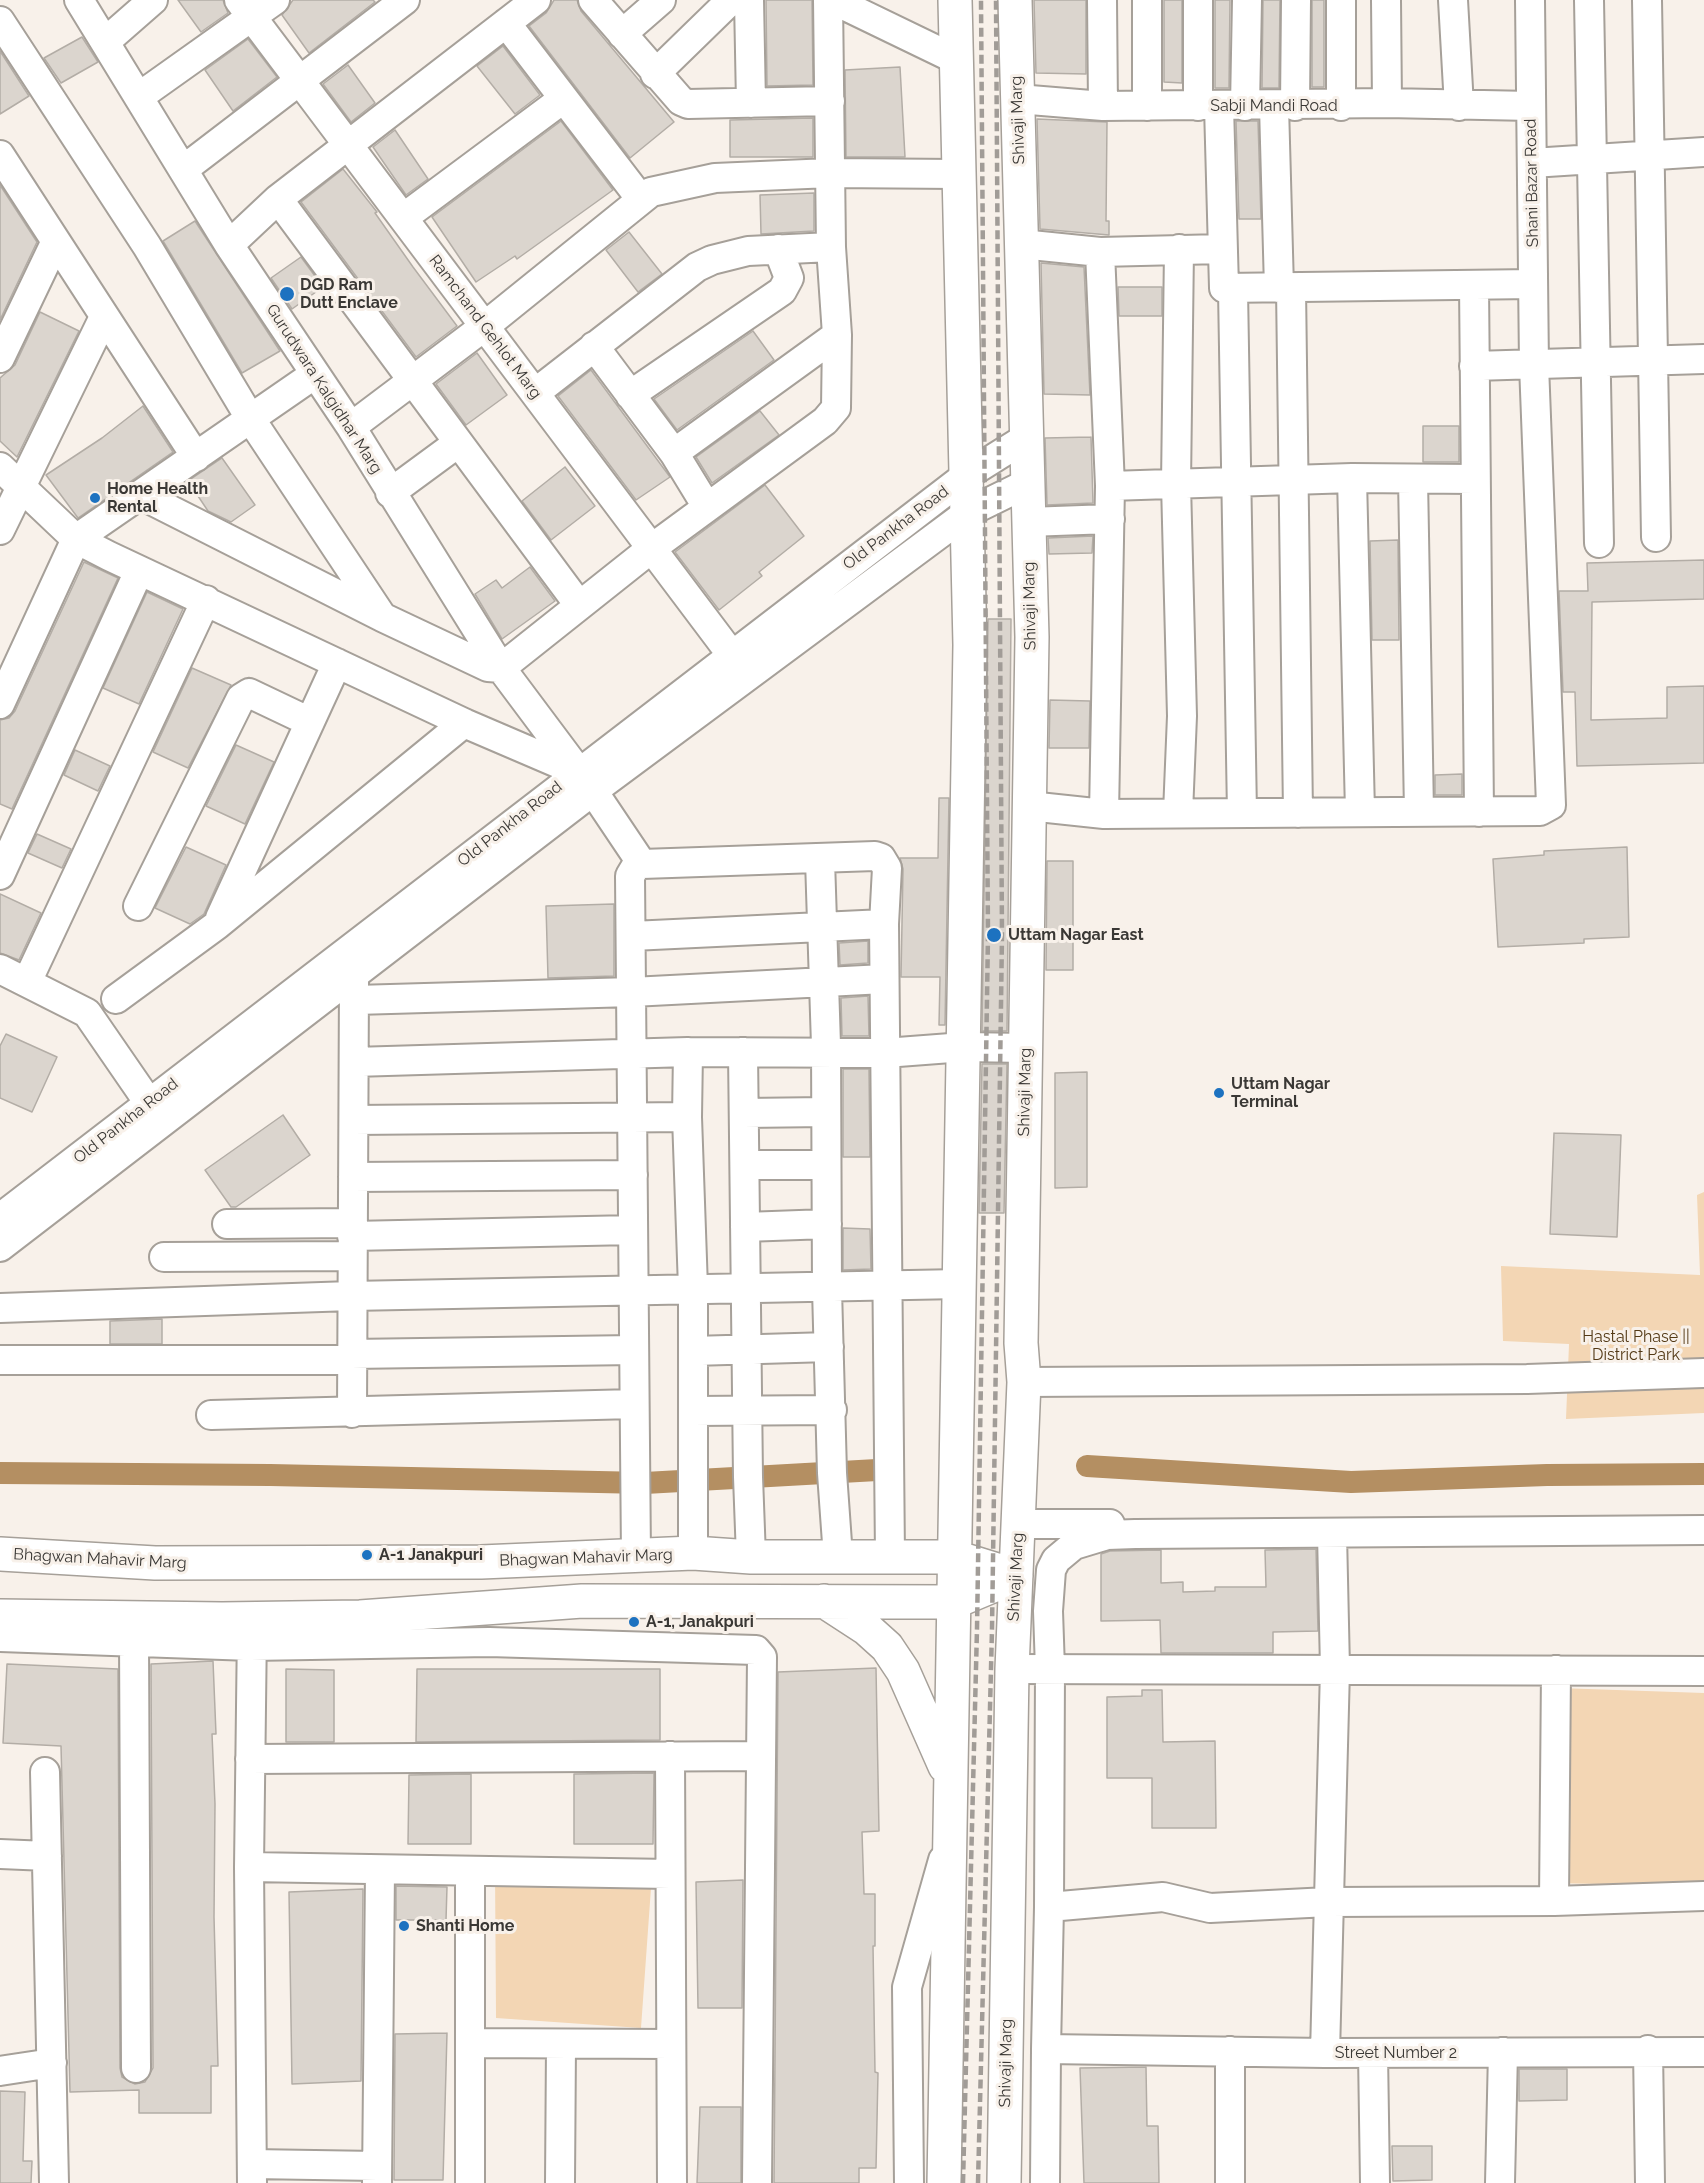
<!DOCTYPE html>
<style>
body{margin:0}
canvas{display:block;background:#f8f1ea}
</style>
<canvas width="1704" height="2183"></canvas>
<script>
const c = document.querySelector('canvas').getContext('2d');
c.lineJoin = 'round';
function paint(path, color) { c.fillStyle = color; c.fill(path, 'evenodd'); }
const shape = rows => new Path2D(rows.map(r => 'M' + r).join(''));
function strokePath(path, color, width, dash) { c.strokeStyle = color; c.lineWidth = width; c.lineCap = dash ? 'butt' : 'round'; c.setLineDash(dash || []); c.stroke(path); }
function drawText(font, color, halo, rows, align = 'center') {
  c.font = font + ' Raleway,sans-serif'; c.lineWidth = 6; c.setLineDash([]); c.textBaseline = 'middle'; c.strokeStyle = halo; c.fillStyle = color; for (const [text, x, y, turn = 0] of rows) {
    c.save(); c.translate(x, y); c.rotate((+turn || 0) * Math.PI / 180); c.textAlign = isNaN(turn) ? turn : align; if (halo) c.strokeText(text, 0, 0); c.fillText(text, 0, 0); c.restore();
  }
}
const green = shape([
 [1704,1192,1704,1413,1566,1419,1569,1344,1503,1341,1501,1266,1700,1275,1697,1195],
 [1558,1688,1704,1693,1704,1886,1551,1883],
 [495,1868,652,1874,641,2028,496,2018]
]);
const canal = shape([
 [1087,1466,1351,1482,1547,1475,1704,1474],
 [0,1473,270,1475,645,1483,877,1470]
]);
const building = shape([
 [178,0,223,0,228,13,201,32,178,0],
 [293,0,373,0,375,2,309,53,282,15,293,0],
 [554,0,577,0,581,11,674,122,630,158,529,26,546,13,554,0],
 [766,0,812,0,813,85,767,86,766,0],
 [1034,0,1086,0,1086,74,1036,73,1034,0],
 [1164,0,1182,0,1182,83,1164,82,1164,0],
 [1215,0,1230,0,1229,88,1215,88,1215,0],
 [1263,0,1280,0,1279,88,1262,88,1263,0],
 [1312,0,1324,0,1324,87,1312,87,1312,0],
 [82,37,98,62,61,83,44,58,82,37],
 [248,39,277,77,233,111,205,70,248,39],
 [503,46,540,95,515,114,477,66,503,46],
 [0,51,29,96,0,114,0,51],
 [348,65,375,103,351,122,323,84,348,65],
 [900,67,905,157,846,157,845,70,900,67],
 [813,118,813,157,730,157,730,120,813,118],
 [1037,119,1107,122,1106,221,1109,221,1109,235,1040,229,1037,119],
 [561,121,613,190,517,259,515,256,476,282,432,217,561,121],
 [1236,121,1258,121,1261,219,1239,219,1236,121],
 [395,130,428,179,406,195,373,147,395,130],
 [343,169,377,212,375,213,413,267,457,326,416,357,301,202,343,169],
 [0,185,37,242,0,320,0,185],
 [814,193,814,231,761,234,760,195,814,193],
 [195,221,280,351,242,373,163,241,195,221],
 [629,232,662,274,638,292,606,250,629,232],
 [301,257,323,287,292,309,271,278,301,257],
 [1041,263,1084,267,1090,395,1044,394,1041,263],
 [1118,287,1162,287,1162,316,1119,316,1118,287],
 [40,312,79,331,17,457,0,441,0,378,15,365,40,312],
 [753,331,774,360,677,430,654,399,753,331],
 [477,353,507,395,466,425,436,384,477,353],
 [591,370,670,477,636,500,558,396,591,370],
 [143,406,173,452,78,518,46,475,102,438,143,406],
 [760,411,779,435,712,483,696,457,760,411],
 [1423,426,1459,426,1459,462,1423,462,1423,426],
 [1091,437,1093,503,1047,505,1045,438,1091,437],
 [222,458,255,505,231,522,208,511,188,481,222,458],
 [565,467,595,506,551,540,522,501,565,467],
 [765,485,804,536,759,572,762,576,719,610,675,552,765,485],
 [1093,536,1092,553,1049,554,1048,538,1093,536],
 [1398,540,1399,640,1372,640,1370,541,1398,540],
 [1704,560,1704,599,1592,602,1591,720,1667,718,1667,687,1704,686,1704,763,1577,766,1575,692,1563,692,1559,591,1588,591,1587,563,1704,560],
 [84,562,118,578,12,809,0,804,0,720,9,718,15,711,84,562],
 [530,567,555,601,502,639,475,594,496,580,502,588,530,567],
 [147,592,183,609,139,704,103,688,147,592],
 [988,619,1011,619,1007,1031,982,1031,988,619],
 [192,668,231,685,188,768,153,752,192,668],
 [1050,700,1090,701,1089,748,1049,748,1050,700],
 [236,745,274,762,245,824,206,806,236,745],
 [75,750,110,766,98,791,64,775,75,750],
 [1462,774,1462,795,1435,795,1435,775,1462,774],
 [939,798,949,798,945,1025,939,1025,940,977,901,977,903,869,900,858,938,858,939,798],
 [37,834,71,849,62,868,28,853,37,834],
 [186,847,226,865,204,914,190,924,155,908,186,847],
 [1627,847,1629,937,1584,939,1584,943,1498,947,1493,859,1544,855,1544,851,1627,847],
 [1047,861,1073,861,1073,970,1046,970,1047,861],
 [0,894,41,913,19,960,0,953,0,894],
 [614,904,614,976,548,978,546,906,614,904],
 [868,941,868,963,840,965,839,943,868,941],
 [868,996,869,1036,842,1036,841,998,868,996],
 [6,1034,57,1057,32,1112,0,1098,0,1046,6,1034],
 [982,1064,1007,1064,1004,1213,979,1213,982,1064],
 [843,1069,869,1069,870,1157,843,1157,843,1069],
 [1087,1072,1087,1187,1055,1188,1055,1073,1087,1072],
 [283,1115,310,1155,236,1207,231,1207,205,1170,283,1115],
 [1554,1133,1621,1135,1617,1237,1550,1234,1554,1133],
 [843,1228,870,1229,871,1269,843,1270,843,1228],
 [162,1319,162,1344,110,1344,110,1321,162,1319],
 [1316,1549,1318,1631,1273,1632,1273,1653,1161,1653,1160,1620,1101,1621,1101,1554,1110,1551,1161,1550,1161,1583,1183,1582,1183,1592,1215,1591,1215,1587,1266,1587,1265,1550,1316,1549],
 [213,1661,216,1734,212,1734,215,1804,214,1917,218,2066,211,2066,211,2113,139,2113,139,2090,70,2092,61,1746,3,1743,7,1664,118,1669,120,2068,122,2077,135,2084,145,2082,153,2068,151,1664,213,1661],
 [876,1668,879,1831,862,1832,864,1894,875,1894,875,1946,873,1946,875,2072,878,2073,876,2168,859,2168,859,2183,774,2183,778,1672,876,1668],
 [286,1669,334,1670,334,1742,286,1742,286,1669],
 [417,1669,660,1669,660,1740,416,1742,417,1669],
 [1142,1690,1162,1690,1163,1742,1215,1741,1216,1828,1152,1828,1152,1778,1107,1778,1107,1697,1142,1696,1142,1690],
 [654,1773,653,1844,574,1844,574,1774,654,1773],
 [471,1774,471,1844,408,1844,409,1775,471,1774],
 [743,1880,742,2008,698,2008,696,1882,743,1880],
 [396,1886,447,1887,446,1920,396,1920,396,1886],
 [363,1889,361,2081,292,2084,289,1892,363,1889],
 [447,2033,443,2180,394,2180,395,2034,447,2033],
 [1146,2067,1147,2126,1158,2126,1159,2183,1084,2183,1080,2068,1146,2067],
 [1519,2069,1567,2069,1567,2100,1519,2101,1519,2069],
 [0,2091,25,2092,23,2161,32,2161,31,2183,0,2183,0,2091],
 [700,2107,741,2107,741,2183,697,2183,700,2107],
 [1392,2146,1432,2146,1432,2180,1393,2181,1392,2146]
]);
const minor = shape([
 [79,0,229,245,351,427,501,668,593,791,642,864],
 [239,0,731,654],
 [593,0,681,101,688,104,830,101],
 [749,0,751,103],
 [833,0,955,59],
 [1102,0,1103,106],
 [1147,0,1147,106],
 [1198,0,1198,106],
 [1341,0,1341,106],
 [1386,0,1387,103],
 [1453,0,1459,106],
 [1589,0,1599,543],
 [1647,0,1656,537],
 [0,21,147,246,250,418,381,615],
 [506,23,640,198],
 [622,34,661,0],
 [105,42,153,0],
 [655,74,731,0],
 [140,96,275,0],
 [1018,99,1103,106,1387,103,1531,106],
 [1219,106,1224,288,1533,284],
 [1245,106,1247,0],
 [1274,106,1279,288],
 [1295,106,1296,0],
 [0,155,196,457],
 [1532,163,1704,152],
 [184,169,405,0],
 [278,199,579,605],
 [403,218,563,99],
 [1021,244,1100,252,1222,249],
 [229,245,278,199,536,0],
 [1100,252,1110,486,1104,814],
 [1474,285,1479,812],
 [1291,288,1298,813],
 [1233,290,1242,813],
 [594,346,674,453,707,507],
 [0,358,55,243],
 [1474,366,1704,359],
 [535,393,697,267,712,260,748,251,831,247],
 [630,395,782,291,789,278,778,249],
 [351,427,485,326,651,192,715,178,830,173,958,174],
 [674,453,837,335],
 [0,467,76,539,109,556,464,723,576,771],
 [1352,478,1360,812],
 [1413,479,1419,812],
 [1110,486,1352,478,1474,479],
 [390,493,458,443],
 [141,495,382,617,488,667,501,668,652,548,825,421,836,408,837,335,831,247,828,0],
 [1028,522,1110,519],
 [0,530,104,317],
 [0,704,76,539,315,374],
 [1029,806,1104,814,1540,811,1551,805,1534,365,1530,0],
 [1178,813,1182,716,1176,484,1179,249],
 [820,860,826,1045,827,1289,832,1473,838,1557],
 [0,875,139,571],
 [138,906,241,698,249,693,310,722],
 [220,918,337,663],
 [632,936,884,924],
 [0,969,87,1013,149,1103],
 [27,982,206,600],
 [116,999,217,925,464,723],
 [356,1000,632,992,884,979],
 [688,1052,687,1117,693,1288,693,1553],
 [743,1052,748,1477,751,1557],
 [354,1062,688,1052,885,1053,964,1047,1026,1048],
 [744,1113,826,1112],
 [354,1120,687,1117],
 [745,1165,826,1165],
 [353,1177,633,1175],
 [0,1218,967,475,1026,438],
 [227,1224,353,1223],
 [745,1227,827,1224],
 [352,1236,633,1230],
 [0,1247,593,791,969,512,1028,483],
 [164,1257,352,1256],
 [0,1308,351,1296,960,1284],
 [693,1351,829,1347],
 [351,1354,634,1350],
 [0,1360,351,1360],
 [1024,1382,1527,1379,1704,1373],
 [693,1411,832,1410],
 [352,1413,354,981],
 [211,1415,634,1404],
 [1019,1524,1110,1524],
 [636,1557,630,876,636,866,642,864,875,856,881,858,887,868,884,924,890,1557],
 [0,1637,251,1646,489,1642,756,1650,762,1657,757,2183],
 [134,1640,136,2068],
 [1012,1669,1704,1671],
 [670,1756,672,2183],
 [250,1759,761,1756],
 [45,1772,54,2183],
 [0,1854,47,1856],
 [249,1867,670,1874],
 [470,1871,470,2183],
 [1554,1901,1556,1670],
 [1049,1907,1163,1897,1210,1908,1328,1902,1554,1901,1704,1896],
 [470,2043,671,2044],
 [1046,2049,1049,1907,1050,1669,1048,1611,1051,1570,1056,1560,1074,1545,1107,1535,1135,1534,1704,1530],
 [1648,2050,1650,2183],
 [1325,2053,1335,1669,1332,1534],
 [1373,2053,1375,2183],
 [0,2071,52,2063],
 [252,2164,377,2166],
 [252,2183,249,1867,252,1627],
 [377,2183,380,1870],
 [560,2183,561,2045],
 [909,2183,907,1987,943,1860],
 [1045,2183,1046,2049,1325,2053,1704,2052],
 [1230,2183,1230,2051],
 [1500,2183,1503,2052]
]);
const major = shape([
 [0,1554,155,1563,481,1562,693,1553,751,1557,955,1557,1016,1576],
 [824,1601,867,1629,887,1647,903,1671,945,1766],
 [0,1616,222,1619,360,1617,582,1601,954,1602,1016,1576],
 [944,2183,970,645,955,0],
 [1004,2183,1012,1669,1024,1382,1021,1343,1032,637,1015,0]
]);
const rail = shape([
 [963,2183,977,1629,988,935,981,0],
 [978,2183,992,1629,1002,935,996,0]
]);
const markers = [
 [287,294,8,"#1d72c0"],
 [95,498,6,"#1d72c0"],
 [994,935,8,"#1d72c0"],
 [1219,1093,6,"#1d72c0"],
 [367,1555,6,"#1d72c0"],
 [634,1622,6,"#1d72c0"],
 [404,1926,6,"#1d72c0"]
];
const streetNames = [
 ["Sabji Mandi Road",1274,106],
 ["Shivaji Marg",1018,120,-92],
 ["Shani Bazar Road",1532,183,-91],
 ["Ramchand Gehlot Marg",485,327,53],
 ["Gurudwara Kalgidhar Marg",324,389,57],
 ["Old Pankha Road",896,528,-37],
 ["Shivaji Marg",1030,606,-91],
 ["Old Pankha Road",510,824,-38],
 ["Shivaji Marg",1025,1092,-89],
 ["Old Pankha Road",126,1121,-38],
 ["Bhagwan Mahavir Marg",586,1558,-2],
 ["Bhagwan Mahavir Marg",100,1559,3],
 ["Shivaji Marg",1016,1577,-87],
 ["Street Number 2",1396,2053],
 ["Shivaji Marg",1006,2063,-89]
];
const poiNames = [
 ["DGD Ram",300,285],
 ["Dutt Enclave",300,303],
 ["Home Health",107,489],
 ["Rental",107,507],
 ["Uttam Nagar East",1008,935],
 ["Uttam Nagar",1231,1084],
 ["Terminal",1231,1102],
 ["A-1 Janakpuri",379,1555],
 ["A-1, Janakpuri",646,1622],
 ["Shanti Home",416,1926]
];
const parkNames = [
 ["Hastal Phase ||",1636,1337],
 ["District Park",1636,1355]
];
paint(green, '#f3d6b4');
strokePath(canal, '#b48f62', 22);
paint(building, '#dbd5ce');
strokePath(building, '#b3ada6', 1.5);
strokePath(minor, '#a6a099', 32);
strokePath(major, '#a6a099', 36);
strokePath(minor, '#fff', 28);
strokePath(major, '#fff', 33);
strokePath(rail, '#a19c97', 4.5, [9, 4.5]);
for (const [x, y, r, color] of markers) { const dot = new Path2D(); dot.arc(x, y, r, 0, 2 * Math.PI); c.fillStyle = color; c.fill(dot); strokePath(dot, '#f8f1ea', 2); }
drawText('16px', '#3a3835', '#f8f1ea', streetNames);
drawText('bold 16px', '#3a3835', '#f8f1ea', poiNames, 'left');
drawText('16px', '#533915', '#f8f1ea', parkNames);
</script>
